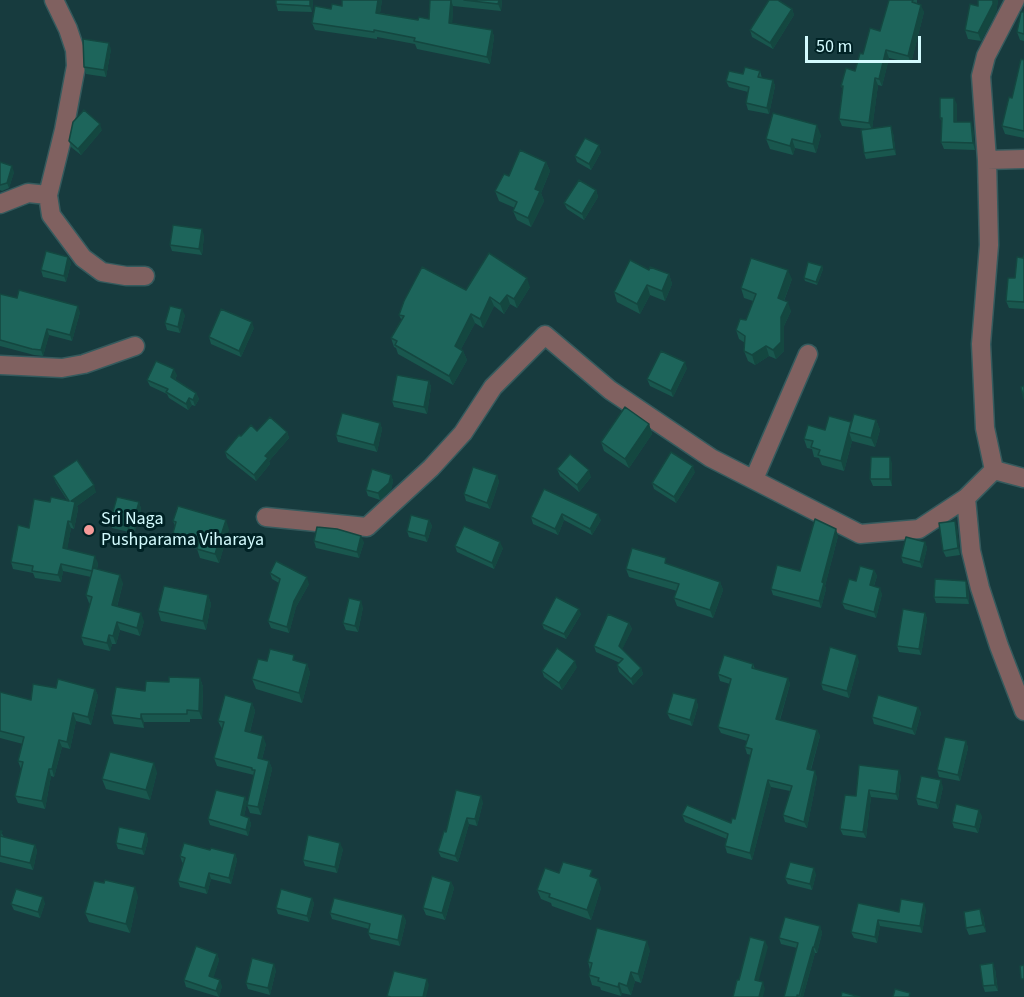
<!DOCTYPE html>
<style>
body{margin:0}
#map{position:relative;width:1024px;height:997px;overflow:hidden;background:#173b3e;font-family:"Source Sans 3",sans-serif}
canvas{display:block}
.scale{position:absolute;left:805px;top:36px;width:116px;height:27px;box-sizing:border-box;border:3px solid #d3fbfe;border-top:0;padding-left:8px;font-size:18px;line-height:21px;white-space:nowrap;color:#d3fbfe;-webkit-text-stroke:4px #002225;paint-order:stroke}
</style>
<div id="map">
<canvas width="1024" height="997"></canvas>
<div class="scale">50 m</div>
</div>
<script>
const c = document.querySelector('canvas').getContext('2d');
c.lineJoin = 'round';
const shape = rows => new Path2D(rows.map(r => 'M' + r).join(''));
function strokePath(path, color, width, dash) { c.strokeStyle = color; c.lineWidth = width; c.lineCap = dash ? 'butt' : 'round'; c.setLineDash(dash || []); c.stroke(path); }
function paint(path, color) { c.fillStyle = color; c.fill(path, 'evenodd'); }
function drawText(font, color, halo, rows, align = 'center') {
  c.font = font + ' "Source Sans 3",sans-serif'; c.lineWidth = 6; c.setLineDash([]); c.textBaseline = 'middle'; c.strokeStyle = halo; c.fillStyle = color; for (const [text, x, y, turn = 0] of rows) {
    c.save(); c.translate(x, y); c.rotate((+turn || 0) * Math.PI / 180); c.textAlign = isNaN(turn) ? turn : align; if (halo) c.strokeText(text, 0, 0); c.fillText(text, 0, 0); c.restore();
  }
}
const street = shape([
 [54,0,68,29,75,50,76,66,64,130,48,195,51,215,83,258,102,272,126,276,145,276],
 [1024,159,987,160,989,245,981,344,985,428,994,470,1024,478],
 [987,160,981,76,986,56,1015,0],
 [0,204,28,193,48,195],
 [0,365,62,368,84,364,135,346],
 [754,479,808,354],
 [966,498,971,551,980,588,999,646,1024,711],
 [266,517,367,527,431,468,463,433,493,387,545,335,610,390,711,458,860,534,919,529,966,498,994,470]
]);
const wall = shape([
 [313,0,312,12,278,11,276,4],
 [342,0,382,0,380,13,418,20,429,19,430,0,502,0,501,11,453,6,452,23,492,30,494,37,490,64,417,49,415,44,377,37,377,39,315,30,312,23,331,9,342,6],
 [889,0,917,0,917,3,924,12,911,63,889,58,882,86,878,85,872,129,893,133,896,155,866,159,864,153,867,129,842,126,839,119,843,90,841,86,855,71,863,54,880,31],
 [978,0,998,0,996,13,981,41,968,39,965,30,978,6],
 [792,9,794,15,773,49,752,37,750,30],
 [1024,12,1024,41,1020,40,1017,32],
 [111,49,106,77,86,74,84,67],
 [1024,60,1024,138,1005,134,1002,126],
 [760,71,762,78,773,80,775,86,769,114,748,110,746,103,748,92,729,87,726,81,743,74],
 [957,104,957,122,973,128,975,150,944,149,941,142,942,122,940,118],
 [102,130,81,155,71,147,69,141],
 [821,135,816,153,795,148,793,155,770,149,766,139],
 [601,152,591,170,577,162,575,156],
 [0,162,14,172,9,188,2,191,0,190],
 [546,162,550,171,541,193,544,201,531,227,517,220,513,211,515,208,499,201,495,191,509,176],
 [596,190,598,197,584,220,567,209,564,203],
 [204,235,202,255,172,251,170,245],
 [1024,255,1024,309,1009,308,1006,301],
 [68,257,71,263,66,282,43,277,41,270],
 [822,266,823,269,817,285,805,281,804,278],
 [649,270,669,274,672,284,665,301,650,295,640,314,617,302,614,292],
 [792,279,784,301,791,311,784,326,784,351,776,359,769,356,755,365,748,361,744,351,745,343,739,339,736,330,746,320,753,301,744,298,741,288],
 [530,287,517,308,510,304,504,314,494,306,483,328,475,323,461,349,463,351,467,360,453,385,398,354,396,348,394,347,391,338,402,321,399,315,466,290],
 [0,294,80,312,72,341,49,335,43,356,34,355,0,346],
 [185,315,180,333,167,330,165,323],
 [254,328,241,357,211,344,209,337],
 [687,368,673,397,650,386,647,379],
 [177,375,175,380,196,393,199,399,195,406,192,405,188,410,169,398,167,394,150,386,147,380],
 [429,381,431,387,427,414,394,407,392,401],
 [876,420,880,430,875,447,852,441,844,471,822,465,819,458,814,457,812,449,807,448,804,439,825,430,851,422],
 [380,423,382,429,377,452,338,442,336,435],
 [649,424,652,434,629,468,604,451,601,442],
 [287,432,289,438,269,461,270,464,256,481,227,458,225,452,241,436],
 [892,463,892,486,873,486,870,479],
 [557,469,591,477,579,492,560,476],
 [695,472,676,503,654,489,652,483],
 [391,475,393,481,391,490,380,500,368,496,366,490],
 [497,475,499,482,490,509,466,501,464,494],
 [53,476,96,492,77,506,78,509,74,529,71,528,67,549,98,563,97,569,123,583,117,607,144,621,140,636,120,630,116,644,112,644,110,651,84,645,81,637,90,604,89,603,86,595,91,577,63,571,61,582,35,578,33,573,13,569,11,562,29,528,50,502,67,500,56,483],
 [544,489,601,520,592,535,564,520,558,535,533,524,531,517],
 [139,502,141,509,135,531,130,529,129,532,112,528,110,522],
 [429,520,432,526,427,542,409,537,407,531],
 [173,521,229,529,219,563,200,558,197,549,176,542,173,533,175,526],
 [955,521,957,527,960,555,946,557,943,551],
 [838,536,825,586,826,589,821,608,773,595,771,589,800,571],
 [314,541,364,542,359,558,316,548],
 [925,542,927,548,922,568,903,563,901,557],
 [455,546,503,548,494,569,457,552],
 [669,564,720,582,723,590,713,618,677,606,674,598,677,591,629,577,626,569],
 [874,570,877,576,874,586,882,594,876,618,845,609,842,603,856,581],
 [270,573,309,584,296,607,289,633,271,628,268,621,279,583,272,579],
 [966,581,968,587,969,604,936,603,934,597],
 [208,595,211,604,206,630,161,621,158,611],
 [363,607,358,632,346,630,343,623],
 [925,613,927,619,921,655,899,652,897,646],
 [581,614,566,639,544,629,542,624],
 [629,623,632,629,622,649,641,668,643,674,633,685,619,672,617,665,620,663,596,652,594,646],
 [267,661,307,664,310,673,302,703,256,689,252,679],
 [859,661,849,698,823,690,821,684],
 [753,664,755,669,788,678,790,684,780,720,817,730,820,736,811,770,817,777,807,828,785,822,783,815,790,791,771,787,752,860,727,853,725,846,727,839,685,822,682,815,731,823,735,819,751,755,747,754,745,747,747,741,721,733,718,727,730,684,720,681,718,674],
 [577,667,562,690,544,677,542,671],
 [200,678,203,687,202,719,190,719,190,722,144,722,144,728,114,724,111,715,145,691,169,682],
 [56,688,95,689,98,696,91,725,76,721,70,749,62,747,54,777,51,776,45,809,18,803,15,796,21,769,18,761,23,744,0,738,0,692,31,700],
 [696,699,698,706,692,726,670,719,667,713],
 [252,703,255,711,250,732,266,744,262,759,269,761,272,769,261,815,250,813,247,805,254,775,217,766,214,758,222,729,218,721],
 [918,707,921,713,915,735,874,724,872,717],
 [966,741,968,748,960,781,939,777,937,770],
 [157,772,150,800,106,789,102,779],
 [901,776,898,800,871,797,866,838,843,835,840,829,856,796],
 [943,787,938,809,918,805,916,798],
 [245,797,247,803,244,816,249,818,251,824,248,836,210,825,208,819],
 [483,802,477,826,469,824,458,862,441,857,438,851,446,832],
 [982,816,978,833,954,828,952,822],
 [0,831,4,837,35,845,37,851,33,870,0,862],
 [146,833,148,840,144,855,118,849,116,843],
 [343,849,337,873,305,866,303,860],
 [210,850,235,854,237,860,231,884,211,879,207,894,180,887,178,881,183,863,182,862,180,856],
 [559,873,594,878,601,888,591,920,552,906,551,903,541,899,537,890],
 [816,874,812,890,788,884,785,878],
 [451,882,454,888,445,920,426,915,423,908],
 [138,896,130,933,89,922,85,913],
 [312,898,314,904,309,922,278,914,276,908],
 [45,903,40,918,14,910,11,904],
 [858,903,899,912,926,909,922,933,880,926,877,943,854,938,851,932],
 [330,913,403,915,406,921,400,946,371,939,368,933,369,929,332,919],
 [983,915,986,932,969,935,966,928],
 [820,926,822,933,817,953,815,953,803,997,784,997,797,948,781,944,779,938],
 [650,950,641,983,635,981,631,995,622,993,621,996,601,990,600,987,592,985,589,975,590,970,588,962],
 [217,954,219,960,213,978,222,986,219,997,186,987,184,980],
 [995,969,998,991,985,992,983,986],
 [276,970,270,995,248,989,246,983]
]);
const shadedWall = shape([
 [310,0,313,0,312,12,310,6],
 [378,0,382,0,379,20,376,13],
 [451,0,453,6,452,30,449,23],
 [499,0,502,0,501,11,498,4],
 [993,0,998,0,996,13,981,41,978,33],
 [921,5,924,12,911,63,908,56],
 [792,9,794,15,773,49,770,43],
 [492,30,494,37,490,64,487,57],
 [109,43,111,49,106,77,104,70],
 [886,50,889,58,882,86,879,79],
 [875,78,878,85,872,130,869,123],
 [773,80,775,86,769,114,767,108],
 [954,98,957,104,957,128,954,122],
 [971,122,973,128,975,150,973,143],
 [100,124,102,130,81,155,78,149],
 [817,125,821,135,816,153,813,144],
 [891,126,893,133,896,155,894,149],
 [792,139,795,148,793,155,790,146],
 [599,145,601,152,591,170,589,164],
 [546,162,550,171,541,193,544,201,531,227,528,218,535,189],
 [12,166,14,172,9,188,7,183],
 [596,190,598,197,584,220,582,214],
 [202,229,204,235,202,255,199,249],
 [68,257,71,263,66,282,64,276],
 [822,266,823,269,817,285,816,282],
 [788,270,792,279,781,308,778,298],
 [669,274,672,284,665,301,662,291],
 [527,278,530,287,517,308,514,299],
 [647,285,650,295,640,314,637,304],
 [507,295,510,304,504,314,500,304],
 [490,297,494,306,483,328,480,319],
 [788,302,791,311,784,326,784,351,776,359,773,350,781,317],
 [78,306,80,312,72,341,70,335],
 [182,309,185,315,180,333,178,327],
 [471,314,475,323,458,355,455,346],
 [252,322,254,328,241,357,239,351],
 [47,329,49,335,43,356,41,350],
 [766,346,769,356,755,365,752,355],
 [463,351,467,360,453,385,449,376],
 [685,362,687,368,673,397,671,391],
 [174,369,177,375,173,384,171,377],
 [429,381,431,387,427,414,424,407],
 [196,393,199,399,195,406,193,400],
 [189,398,192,405,188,410,186,404],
 [876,420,880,430,875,447,871,438],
 [851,422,849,432,852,441,844,471,841,461],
 [380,423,382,429,377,452,374,445],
 [649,424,652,434,629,468,625,459],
 [287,432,289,438,269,461,270,464,256,481,254,475,265,456],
 [890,457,892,463,892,486,890,479],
 [693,466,695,472,676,503,674,497],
 [589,470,591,477,579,492,577,485],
 [391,475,393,481,391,490,380,500,378,493],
 [497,475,499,482,490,509,487,503],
 [94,485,96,492,77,506,78,509,74,529,71,522,71,501],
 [139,502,141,509,135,531,133,524],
 [562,514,564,520,558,535,555,529],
 [598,514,601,520,592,535,590,529],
 [226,520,229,529,219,563,215,554],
 [429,520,432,526,427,542,425,536],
 [68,521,71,528,66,556,63,548],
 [955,521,957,527,960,555,958,548],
 [127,523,130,529,129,532,127,526],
 [836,529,838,536,825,586,826,589,821,608,819,601,822,582],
 [361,536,364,542,359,558,357,552],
 [500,542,503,548,494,569,492,563],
 [925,542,927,548,922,568,920,562],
 [95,556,98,563,95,578,92,571],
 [61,564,63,571,61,582,58,575],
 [874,570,877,576,872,591,870,585],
 [120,575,123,583,115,614,112,605],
 [307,577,309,584,296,607,289,633,287,627,294,601],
 [966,581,968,587,969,604,967,598],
 [720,582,723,590,713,618,710,610],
 [880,588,882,594,876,618,874,612],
 [208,595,211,604,206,630,203,621],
 [361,601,363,607,358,632,355,626],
 [579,609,581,614,566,639,564,634],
 [141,613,144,621,140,636,137,628],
 [925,613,927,619,921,655,919,649],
 [117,622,120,630,116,644,113,636],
 [629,623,632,629,621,652,619,646],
 [109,635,112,644,110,651,107,643],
 [857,655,859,661,849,698,847,691],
 [575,661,577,667,562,690,559,683],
 [307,664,310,673,302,703,299,693],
 [641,668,643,674,633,685,631,679],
 [200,678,203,687,202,719,199,711],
 [788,678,790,684,778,725,776,719],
 [95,689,98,696,91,725,88,717],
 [696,699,698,706,692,726,690,720],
 [252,703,255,711,248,739,245,731],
 [918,707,921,713,915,735,912,729],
 [73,713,76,721,70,749,67,742],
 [141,714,144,722,144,728,141,719],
 [817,730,820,736,809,775,807,769],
 [263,736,266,744,260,766,258,758],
 [59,740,62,747,54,777,52,769],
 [966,741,968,748,960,781,958,775],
 [269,761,272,769,261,815,258,807],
 [154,763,157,772,150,800,146,790],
 [49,769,51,776,45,809,42,801],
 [899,770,901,776,898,800,896,794],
 [815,771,817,777,807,828,804,822],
 [768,780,771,787,752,860,750,853],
 [941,780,943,787,938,809,936,803],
 [869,790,871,797,866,838,863,832],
 [481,796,483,802,477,826,475,819],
 [245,797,247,803,243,821,241,815],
 [979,810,982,816,978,833,975,827],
 [249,818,251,824,248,836,246,830],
 [467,818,469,824,458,862,455,856],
 [146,833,148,840,144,855,142,849],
 [340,843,343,849,337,873,335,867],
 [35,845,37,851,33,870,30,863],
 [235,854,237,860,231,884,229,878],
 [814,868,816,874,812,890,810,884],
 [209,873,211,879,207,894,205,888],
 [598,879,601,888,591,920,587,910],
 [451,882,454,888,445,920,442,913],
 [135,887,138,896,130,933,126,924],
 [43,897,45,903,40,918,38,912],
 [312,898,314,904,309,922,307,916],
 [924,903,926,909,922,933,920,926],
 [980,909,983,915,986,932,983,925],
 [403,915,406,921,400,946,398,940],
 [878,920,880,926,877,943,875,937],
 [820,926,822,933,817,953,814,947],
 [647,941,650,950,641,983,638,974],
 [765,941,768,947,757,987,755,980],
 [813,947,815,953,803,997,800,997],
 [217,954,219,960,212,983,209,976],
 [993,963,995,969,998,991,995,985],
 [274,964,276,970,270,995,268,988],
 [631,972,635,981,631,995,627,986],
 [427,979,429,985,426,997,423,997],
 [220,980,222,986,219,997,216,991],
 [763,982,765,989,763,997,759,997],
 [619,983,622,993,621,996,618,987]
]);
const building = shape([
 [276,0,310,0,310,6,276,4,276,0],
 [342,0,378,0,376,13,418,20,419,17,429,19,430,0,451,0,449,23,492,30,487,57,414,41,415,38,374,30,374,32,312,23,315,6,331,9,332,4,342,6,342,0],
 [464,0,499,0,498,4,464,0],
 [769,0,778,0,792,9,770,43,750,30,769,0],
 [889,0,913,0,912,2,921,5,908,56,886,50,879,79,875,78,869,123,839,119,843,86,841,86,846,68,855,71,860,53,863,54,870,28,880,31,889,0],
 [978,0,993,0,993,4,978,33,965,30,970,4,978,6,978,0],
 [1021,12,1024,12,1024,34,1017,32,1021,12],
 [83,39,109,43,104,70,84,67,83,39],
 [1021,59,1024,60,1024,131,1002,126,1009,97,1012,98,1021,59],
 [745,67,760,71,758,77,773,80,767,108,746,103,749,87,726,81,729,71,743,74,745,67],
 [940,98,954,98,954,122,971,122,973,143,941,142,942,118,940,118,940,98],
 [84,110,100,124,78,149,69,141,73,122,84,110],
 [773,113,817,125,813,144,792,139,790,146,766,139,773,113],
 [891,126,894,149,864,153,861,130,891,126],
 [585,138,599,145,589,164,575,156,585,138],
 [520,150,546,162,535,189,540,191,528,218,513,211,517,202,495,191,504,174,509,176,520,150],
 [0,162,12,166,7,183,0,185,0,162],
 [579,180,596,190,582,214,564,203,579,180],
 [173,225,202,229,199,249,170,245,173,225],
 [46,251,68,257,64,276,41,270,46,251],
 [489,253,527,278,514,299,507,295,500,304,490,297,480,319,471,314,455,346,463,351,449,376,395,345,397,341,391,338,404,316,399,315,404,301,422,267,466,290,489,253],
 [1024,255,1024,302,1006,301,1008,278,1015,278,1017,257,1023,258,1024,255],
 [751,258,788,270,778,298,788,302,781,317,781,342,773,350,766,346,752,355,744,351,745,336,736,330,740,319,746,320,756,294,741,288,751,258],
 [630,260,649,270,650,267,669,274,662,291,647,285,637,304,614,292,630,260],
 [808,262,822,266,816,282,804,278,808,262],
 [19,290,78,306,70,335,47,329,41,350,32,349,0,340,0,294,17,298,19,290],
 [170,306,182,309,178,327,165,323,170,306],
 [221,309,252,322,239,351,209,337,221,309],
 [661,351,685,362,671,391,647,379,661,351],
 [156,361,174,369,171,377,196,393,193,400,189,398,186,404,166,392,168,389,147,380,156,361],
 [397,375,429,381,424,407,392,401,397,375],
 [1024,386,1024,399,1021,387,1024,386],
 [625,407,649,424,625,459,601,442,625,407],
 [342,413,380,423,374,445,336,435,342,413],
 [854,414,876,420,871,438,849,432,854,414],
 [829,416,851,422,841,461,818,455,820,450,811,447,813,441,804,439,808,425,825,430,829,416],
 [270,417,287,432,265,456,268,458,254,475,225,452,239,435,241,436,251,425,257,431,270,417],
 [671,452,693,466,674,497,652,483,671,452],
 [570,454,589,470,577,485,557,469,570,454],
 [871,457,890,457,890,479,870,479,871,457],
 [77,460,94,485,71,501,75,502,71,522,68,521,63,548,95,556,92,571,61,564,58,575,32,571,33,566,11,562,18,525,29,528,34,499,50,502,51,497,69,501,53,476,77,460],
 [473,467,497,475,487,503,464,494,473,467],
 [372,469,391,475,389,483,378,493,366,490,372,469],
 [544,489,598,514,590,529,562,514,555,529,531,517,544,489],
 [117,497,139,502,133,524,127,523,127,526,110,522,117,497],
 [178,506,226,520,215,554,197,549,199,541,173,533,176,522,173,521,178,506],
 [411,515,429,520,425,536,407,531,411,515],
 [815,519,836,529,822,582,824,583,819,601,771,589,777,565,800,571,815,519],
 [955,521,958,548,943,551,939,523,955,521],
 [464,526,500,542,492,563,455,546,464,526],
 [317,527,337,529,361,536,357,552,314,541,317,527],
 [906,537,925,542,920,562,901,557,906,537],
 [632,548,666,558,665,563,720,582,710,610,674,598,679,584,626,569,632,548],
 [276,561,307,577,294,601,287,627,268,621,280,579,270,573,276,561],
 [860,566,874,570,870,585,880,588,874,612,842,603,849,579,856,581,860,566],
 [93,568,120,575,112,605,141,613,137,628,117,622,113,636,109,635,107,643,81,637,92,597,86,595,93,568],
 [935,579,966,581,967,598,934,597,935,579],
 [164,586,208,595,203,621,158,611,164,586],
 [556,597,579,609,564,634,542,624,556,597],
 [349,598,361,601,355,626,343,623,349,598],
 [903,609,925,613,919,649,897,646,903,609],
 [608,614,629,623,619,646,641,668,631,679,617,665,623,659,594,646,608,614],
 [830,647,857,655,847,691,821,684,830,647],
 [557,648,575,661,559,683,542,671,557,648],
 [270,649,294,655,293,660,307,664,299,693,252,679,258,659,267,661,270,649],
 [724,655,753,664,752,668,788,678,776,719,817,730,807,769,815,771,804,822,783,815,792,786,768,780,750,853,725,846,728,834,682,815,687,805,731,823,732,818,735,819,752,749,745,747,749,735,718,727,731,679,718,674,724,655],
 [169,677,200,678,199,711,187,710,187,714,141,714,141,719,111,715,116,687,145,691,146,681,169,682,169,677],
 [58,679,95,689,88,717,73,713,67,742,59,740,52,769,49,769,42,801,15,796,23,762,18,761,24,737,0,731,0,692,31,700,33,684,56,688,58,679],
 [673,693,696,699,690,720,667,713,673,693],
 [225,695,252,703,245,731,263,736,258,758,269,761,258,807,247,805,255,770,252,770,252,768,214,758,224,722,218,721,225,695],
 [878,695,918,707,912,729,872,717,878,695],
 [945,737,966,741,958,775,937,770,945,737],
 [110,752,154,763,146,790,102,779,110,752],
 [859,765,899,770,896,794,869,790,863,832,840,829,845,795,856,796,859,765],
 [921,776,941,780,936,803,916,798,921,776],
 [216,790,245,797,241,815,249,818,246,830,208,819,216,790],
 [456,790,481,796,475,819,467,818,455,856,438,851,444,831,446,832,456,790],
 [956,804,979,810,975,827,952,822,956,804],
 [119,827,146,833,142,849,116,843,119,827],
 [0,831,2,831,0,836,35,845,30,863,0,856,0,831],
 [308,835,340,843,335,867,303,860,308,835],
 [184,843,210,850,211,848,235,854,229,878,209,873,205,888,178,881,185,858,180,856,184,843],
 [563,862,592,870,590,876,598,879,587,910,549,897,550,894,537,890,545,868,559,873,563,862],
 [790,862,814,868,810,884,785,878,790,862],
 [432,876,451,882,442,913,423,908,432,876],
 [105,880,135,887,126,924,85,913,94,881,104,883,105,880],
 [16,889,43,897,38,912,11,904,16,889],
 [281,889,312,898,307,916,276,908,281,889],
 [334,898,403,915,398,940,368,933,370,924,330,913,334,898],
 [901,899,924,903,920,926,878,920,875,937,851,932,858,903,899,912,901,899],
 [980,909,983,925,966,928,964,912,980,909],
 [785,917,820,926,814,947,813,947,799,996,797,995,797,997,784,997,798,943,779,938,785,917],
 [597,928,647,941,638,974,631,972,627,986,619,983,618,987,598,981,599,978,589,975,592,963,588,962,597,928],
 [750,937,765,941,755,980,763,982,759,997,733,997,737,980,739,980,750,937],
 [196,946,217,954,209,976,220,980,216,991,184,980,196,946],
 [252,958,274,964,268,988,246,983,252,958],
 [993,963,995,985,983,986,980,965,993,963],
 [1024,965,1024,979,1021,979,1020,966,1024,965],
 [394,971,427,979,423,997,391,997,387,996,394,971],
 [895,989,910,993,909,997,893,997,895,989],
 [842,992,860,997,841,997,842,992]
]);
const markers = [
 [89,530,6,"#f59b99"]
];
const poiNames = [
 ["Sri Naga",101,520],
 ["Pushparama Viharaya",101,541]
];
strokePath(street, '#355a5d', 21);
strokePath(street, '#806160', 18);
paint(wall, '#19574e');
paint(shadedWall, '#144740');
paint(building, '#1d655b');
strokePath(building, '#144740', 1.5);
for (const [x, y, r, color] of markers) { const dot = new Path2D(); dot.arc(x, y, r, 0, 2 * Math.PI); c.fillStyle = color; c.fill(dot); strokePath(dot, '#002225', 2); }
drawText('18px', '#d3fbfe', '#002225', poiNames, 'left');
</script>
